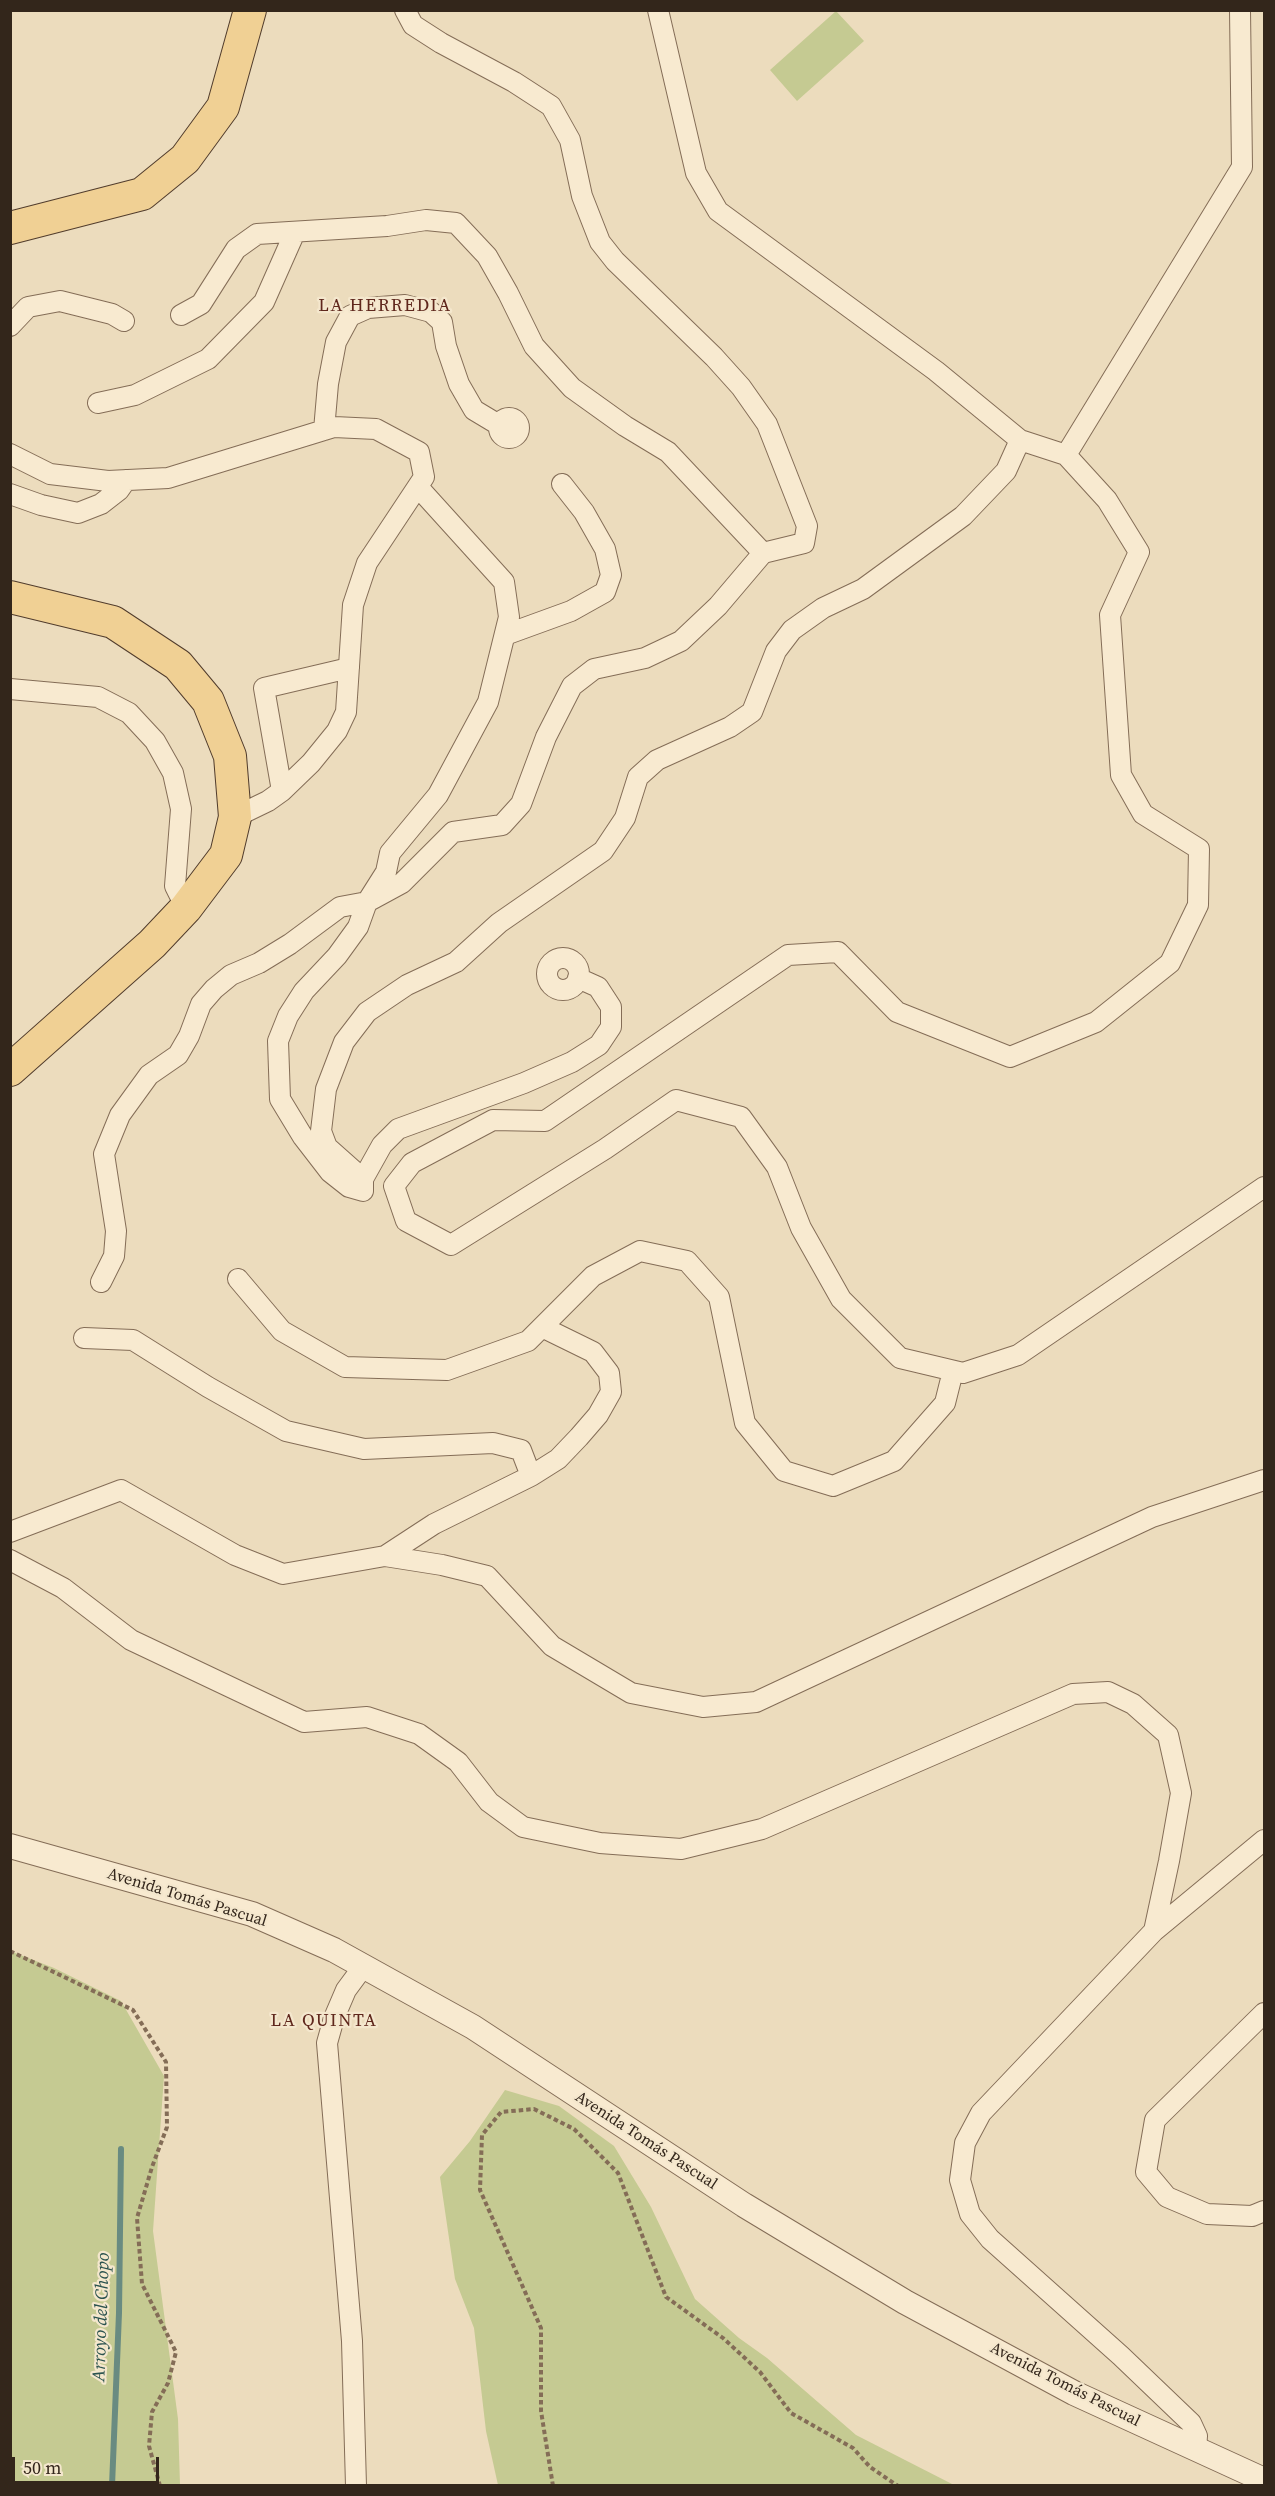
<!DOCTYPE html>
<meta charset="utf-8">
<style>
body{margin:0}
#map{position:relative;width:1275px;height:2496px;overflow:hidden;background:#ecdcbd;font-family:"Source Serif 4",serif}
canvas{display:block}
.frame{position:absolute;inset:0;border:12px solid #33261b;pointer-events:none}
.scale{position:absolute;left:12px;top:2457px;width:147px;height:27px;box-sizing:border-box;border:3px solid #33261b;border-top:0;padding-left:8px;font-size:18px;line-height:21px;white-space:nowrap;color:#33261b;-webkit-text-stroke:4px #f4e7cd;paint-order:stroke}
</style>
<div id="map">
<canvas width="1275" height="2496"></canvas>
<div class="frame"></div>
<div class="scale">50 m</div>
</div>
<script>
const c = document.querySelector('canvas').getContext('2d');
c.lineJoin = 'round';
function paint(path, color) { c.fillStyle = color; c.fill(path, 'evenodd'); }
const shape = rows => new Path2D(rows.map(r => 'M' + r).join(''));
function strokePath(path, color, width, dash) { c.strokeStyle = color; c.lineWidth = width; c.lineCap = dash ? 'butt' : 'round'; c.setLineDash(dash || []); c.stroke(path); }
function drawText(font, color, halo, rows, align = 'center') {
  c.font = font + ' "Source Serif 4",serif'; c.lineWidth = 4.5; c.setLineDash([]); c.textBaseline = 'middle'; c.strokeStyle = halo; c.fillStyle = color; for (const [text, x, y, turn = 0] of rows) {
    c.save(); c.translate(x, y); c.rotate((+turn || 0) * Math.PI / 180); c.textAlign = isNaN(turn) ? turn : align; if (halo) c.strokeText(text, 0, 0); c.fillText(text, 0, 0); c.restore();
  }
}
const green = shape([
 [836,11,864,41,797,101,770,70],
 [10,1951,54,1968,121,2001,164,2076,153,2231,178,2419,180,2485,11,2485],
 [505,2090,559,2106,614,2146,651,2207,695,2299,739,2338,767,2358,856,2435,954,2485,498,2485,486,2431,474,2328,455,2279,440,2177,470,2141]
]);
const stream = shape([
 [112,2486,119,2313,121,2149]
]);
const path = shape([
 [10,1951,133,2010,166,2062,167,2127,152,2167,137,2218,142,2284,176,2352,168,2383,152,2412,149,2446,160,2486],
 [553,2486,541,2411,541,2328,480,2190,482,2135,501,2112,534,2109,574,2129,618,2173,666,2297,723,2338,760,2372,791,2413,853,2448,870,2467,898,2486]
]);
const minor = shape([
 [658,10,696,173,718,211,936,371,1020,440,1066,455,1107,500,1139,552,1110,615,1121,775,1143,814,1199,849,1198,905,1170,963,1096,1022,1010,1057,897,1012,838,952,788,955,545,1121,493,1120,412,1163,394,1186,406,1221,451,1245,605,1149,676,1100,741,1117,777,1167,801,1228,841,1299,900,1358,963,1373,1018,1355,1264,1187],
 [181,315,201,304,236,249,257,234,387,226,426,220,456,223,487,256,508,293,534,346,572,388,625,426,668,452,763,553],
 [10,326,28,307,60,301,112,314,124,321],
 [98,403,135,395,208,359,264,302,295,232],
 '499 428a10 10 0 1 1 20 0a10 10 0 1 1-20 0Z',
 [324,430,328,384,336,342,350,316,368,308,405,305,431,312,442,322,446,346,459,384,474,410,499,425],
 [10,454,50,474,108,481,168,478,334,427,376,429,419,452,424,477,367,563,353,605,346,712,337,731,311,763,282,791,268,801,235,817],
 [1066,455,1242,167,1240,10],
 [418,487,504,582,509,617,488,702,438,795,390,853,386,872,367,902,358,927,337,956,304,991,288,1016,278,1041,280,1099,303,1137,330,1172,349,1187,363,1191,363,1179,382,1145,398,1129,524,1083,572,1062,599,1045,611,1027,611,1007,598,987,578,978],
 [10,494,41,505,78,513,101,504,119,490,126,480],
 [505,635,571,611,605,592,611,575,605,549,584,512,562,484],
 [10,689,98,697,129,713,155,741,173,773,181,809,175,886,186,908],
 [282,791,264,688,349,668],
 '547 974a16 16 0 1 1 32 0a16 16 0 1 1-32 0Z',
 [363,1179,327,1147,321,1131,326,1089,344,1042,367,1012,407,985,456,962,499,923,603,851,625,818,638,777,657,760,730,727,752,712,776,651,792,630,823,608,863,589,963,516,1006,471,1020,440],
 [238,1279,282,1331,345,1367,447,1370,528,1341,593,1276,640,1251,687,1261,719,1297,745,1423,784,1471,833,1486,894,1461,945,1403,953,1371],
 [101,1282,114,1256,116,1231,104,1154,120,1115,149,1075,178,1055,189,1036,201,1004,214,989,231,975,259,963,290,944,340,907,367,902,402,883,453,832,502,825,521,804,546,737,572,686,594,669,645,658,681,641,718,606,763,553,804,543,807,526,767,424,741,387,714,357,615,261,600,242,582,196,570,140,551,106,514,82,441,43,413,25,405,10],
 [84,1338,133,1340,208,1387,286,1431,364,1449,493,1443,521,1450,531,1476,434,1524,385,1556],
 [531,1476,558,1459,579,1437,598,1415,611,1392,609,1373,593,1352,542,1327],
 [10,1532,121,1490,235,1555,283,1574,385,1556,442,1565,487,1576,552,1646,631,1693,703,1707,756,1702,1152,1517,1264,1480],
 [10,1560,63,1588,131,1640,304,1722,367,1717,419,1734,458,1762,489,1802,523,1827,600,1843,681,1849,762,1829,1073,1694,1108,1692,1133,1704,1168,1735,1181,1793,1169,1861,1154,1931],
 [1264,2013,1155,2120,1146,2172,1167,2197,1207,2214,1252,2216,1264,2211],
 [1196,2449,1197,2436,1191,2423,1121,2356,990,2239,970,2214,960,2180,965,2143,981,2113,1154,1931,1264,1840],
 [356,2486,352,2341,327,2043,334,2018,346,1990,363,1967]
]);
const tertiary = shape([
 [10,1846,252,1914,334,1950,473,2027,744,2205,905,2302,1074,2393,1264,2480]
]);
const primary = shape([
 [10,228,142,194,185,159,223,107,250,10],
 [10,597,113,622,178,665,208,701,230,756,235,817,226,855,186,908,152,944,10,1070]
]);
const streetNames = [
 ["Avenida Tomás Pascual",187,1898,17],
 ["Avenida Tomás Pascual",646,2141,33],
 ["Avenida Tomás Pascual",1065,2385,27]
];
const neighbourhoodNames = [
 ["LA HERREDIA",385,306],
 ["LA QUINTA",324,2021]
];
const waterNames = [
 ["Arroyo del Chopo",102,2317,-88]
];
paint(green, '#c5ca92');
strokePath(stream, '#698b81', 6);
strokePath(minor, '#846d57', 22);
strokePath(tertiary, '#846d57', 26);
strokePath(primary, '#513c2c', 34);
strokePath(path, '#846d57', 4, [4.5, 3]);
strokePath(minor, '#f8ead0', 20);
strokePath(tertiary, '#f8ead0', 24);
strokePath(primary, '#f0d094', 32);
drawText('16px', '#33261b', '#f4e7cd', streetNames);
c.letterSpacing = '1.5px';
drawText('18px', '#5f271c', '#f4e7cd', neighbourhoodNames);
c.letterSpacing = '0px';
drawText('italic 18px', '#2b534f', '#f4e7cd', waterNames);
</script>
